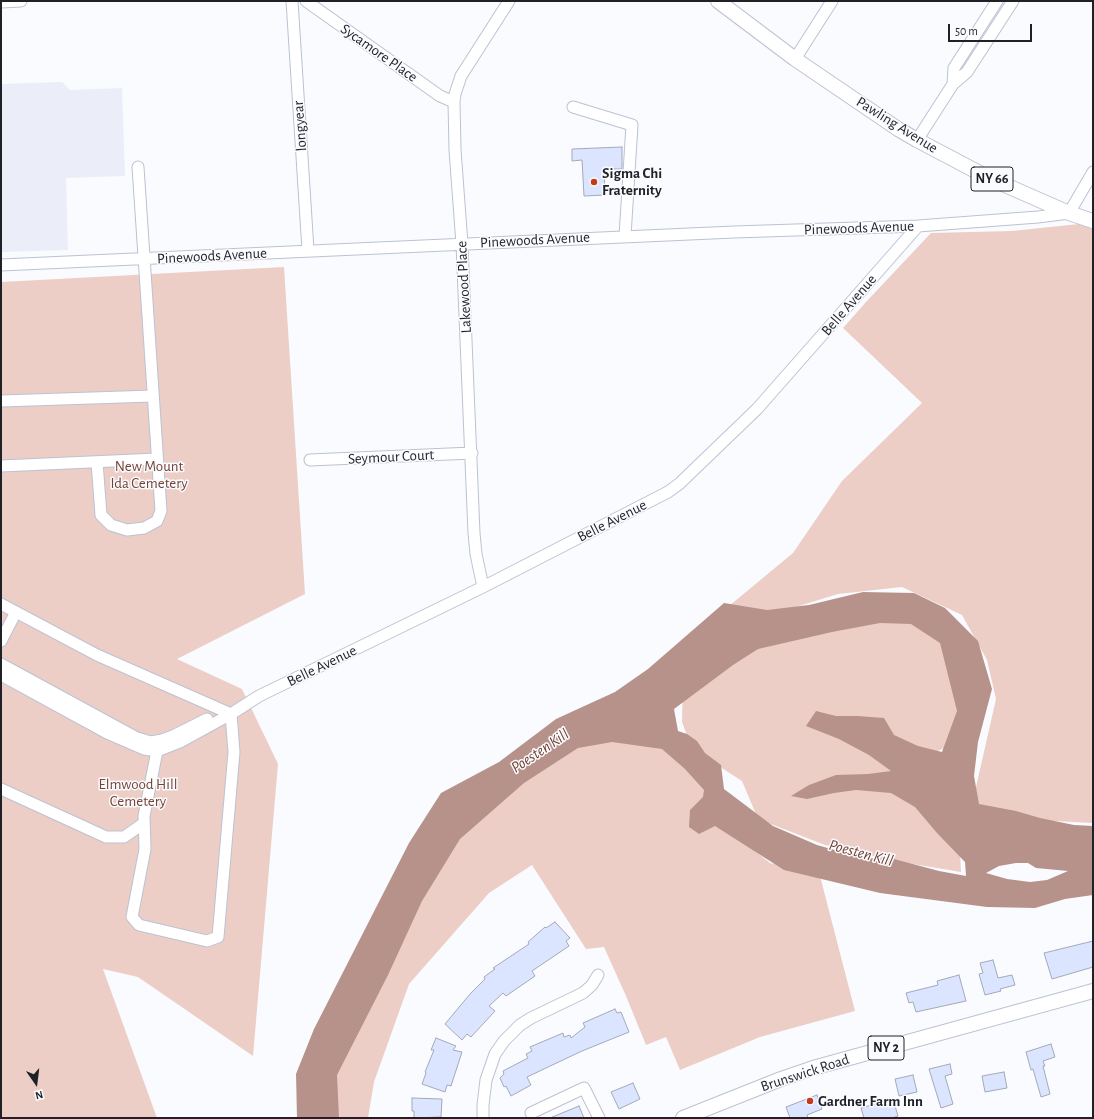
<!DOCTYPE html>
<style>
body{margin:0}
#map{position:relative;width:1094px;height:1119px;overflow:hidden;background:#fafbfe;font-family:"Alegreya Sans",sans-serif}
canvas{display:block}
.frame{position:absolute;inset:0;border:2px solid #1f2127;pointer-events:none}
.north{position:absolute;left:16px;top:1063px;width:40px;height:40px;-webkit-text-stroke:3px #fafbfe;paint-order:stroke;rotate:166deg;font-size:11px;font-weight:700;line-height:16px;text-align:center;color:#1f2127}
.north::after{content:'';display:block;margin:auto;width:14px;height:18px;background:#1f2127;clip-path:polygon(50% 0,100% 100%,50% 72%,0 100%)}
.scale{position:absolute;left:948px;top:24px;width:84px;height:18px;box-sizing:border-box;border:2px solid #1f2127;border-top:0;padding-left:5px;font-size:12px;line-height:14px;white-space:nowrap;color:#1f2127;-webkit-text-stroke:3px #fafbfe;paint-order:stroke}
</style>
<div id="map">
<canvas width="1094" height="1119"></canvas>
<div class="frame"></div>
<div class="north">N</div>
<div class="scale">50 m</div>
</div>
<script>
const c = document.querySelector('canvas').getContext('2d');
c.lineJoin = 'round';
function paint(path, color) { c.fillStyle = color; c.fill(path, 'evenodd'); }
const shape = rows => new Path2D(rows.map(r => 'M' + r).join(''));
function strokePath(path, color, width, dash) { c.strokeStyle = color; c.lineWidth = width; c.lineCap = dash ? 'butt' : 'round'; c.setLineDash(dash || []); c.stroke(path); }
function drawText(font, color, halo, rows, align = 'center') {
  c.font = font + ' "Alegreya Sans",sans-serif'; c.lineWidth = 3; c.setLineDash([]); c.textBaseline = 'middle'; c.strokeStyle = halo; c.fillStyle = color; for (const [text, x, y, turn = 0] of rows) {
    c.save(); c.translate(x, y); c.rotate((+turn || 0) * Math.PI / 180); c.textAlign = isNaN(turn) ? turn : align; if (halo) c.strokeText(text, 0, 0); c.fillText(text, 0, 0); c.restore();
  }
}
const built = shape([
 [62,82,70,90,122,88,125,176,66,178,68,250,1,252,1,84]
]);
const green = shape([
 [1079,224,1093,229,1093,823,1034,820,971,809,996,699,987,660,962,615,902,587,838,594,760,618,677,649,793,553,842,481,922,403,843,328,866,302,931,233,1012,231],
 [284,267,305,594,177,659,242,689,278,764,253,1056,138,977,103,969,157,1118,1,1118,1,282],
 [875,620,914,623,944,644,961,709,947,747,892,770,960,853,961,872,895,861,825,845,758,819,742,781,692,749,682,722,683,675,734,646],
 [612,737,663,746,706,789,719,822,770,863,820,876,855,1011,760,1037,680,1070,666,1037,646,1045,626,996,604,947,586,949,532,865,489,893,409,984,374,1082,368,1118,335,1118,333,1068,400,923,462,833,516,784,576,746]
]);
const water = shape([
 [863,592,914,593,945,608,978,641,992,689,978,742,974,776,979,804,1016,811,1040,818,1074,825,1093,826,1093,895,1065,899,1035,908,987,907,880,893,784,870,715,826,699,834,689,827,690,810,703,797,704,790,685,769,662,749,612,742,578,748,524,783,460,839,422,901,388,975,337,1075,339,1118,297,1118,296,1074,314,1029,409,843,441,793,499,762,556,719,615,692,648,669,724,603,767,610,809,605],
 [880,623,911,624,940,643,957,711,942,752,918,746,894,735,884,718,858,716,836,716,816,711,806,726,839,739,869,755,891,771,868,774,836,775,809,785,791,796,807,799,834,793,856,790,891,793,915,807,937,833,965,862,966,876,939,871,894,859,863,858,817,845,773,826,724,789,721,765,705,753,697,741,687,734,678,731,674,709,733,665,758,649,832,632],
 [1016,863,1028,863,1036,868,1068,871,1047,880,1030,882,1007,879,986,873,999,866]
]);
const building = shape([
 [622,147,622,169,604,169,605,195,584,196,582,160,572,161,572,149,622,147],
 [555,922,570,938,566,941,569,946,532,971,535,976,506,996,503,993,489,1006,495,1011,471,1037,467,1034,462,1040,445,1024,470,994,485,979,484,977,495,969,493,968,529,944,528,942,545,927,546,928,555,922],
 [1093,941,1093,967,1052,979,1044,953,1093,941],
 [993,960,998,978,1012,975,1015,985,1000,989,1001,991,985,995,979,974,983,973,980,963,993,960],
 [959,975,966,1001,916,1012,913,1002,909,1003,906,993,938,985,937,981,959,975],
 [615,1009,617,1013,621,1012,629,1032,582,1051,527,1077,531,1085,511,1096,506,1086,504,1087,500,1078,504,1074,503,1071,528,1058,526,1054,532,1051,530,1047,563,1033,564,1037,570,1035,571,1038,585,1027,583,1023,615,1009],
 [436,1038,456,1046,453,1050,462,1052,451,1086,447,1085,445,1092,422,1084,426,1073,425,1072,434,1050,431,1050,436,1038],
 [1051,1044,1055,1057,1043,1061,1045,1066,1043,1066,1050,1094,1041,1097,1033,1069,1031,1070,1026,1052,1051,1044],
 [950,1064,952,1074,945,1076,953,1104,941,1108,929,1069,950,1064],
 [1004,1072,1007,1088,985,1092,982,1076,1004,1072],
 [913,1075,917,1092,899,1096,895,1079,913,1075],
 [633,1083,640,1099,619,1109,611,1092,633,1083],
 [817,1095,822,1109,807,1115,808,1118,790,1118,786,1107,817,1095],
 [412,1098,442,1099,441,1117,414,1118,414,1111,412,1111,412,1098],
 [893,1099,898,1116,892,1118,864,1118,861,1108,893,1099],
 [579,1106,584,1118,550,1118,579,1106]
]);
const minor = shape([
 [292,1,308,250],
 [306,1,440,96,454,102],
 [1,2,21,1],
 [795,59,832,1],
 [953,84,954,68,997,1],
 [573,107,632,125,625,236],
 [917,140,953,84,967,72,1013,1],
 [1,265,734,232,918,226,1038,217,1069,213,1093,172],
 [1,401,153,396],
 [310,460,472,453],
 [97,462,101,515,111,525,127,530,144,528,157,521,161,511,138,167],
 [1,466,157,459],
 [483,587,476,554,474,533,462,244,455,150,454,102,455,94,461,76,509,1],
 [1,604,97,655,231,714,234,752,218,937,207,941,139,925,132,917,145,849,144,816,157,751,151,742],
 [1,641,16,612],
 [1,664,137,738,151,742,162,740,173,736,207,719],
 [1,675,107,733,144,749,157,751,180,742,231,714,259,696,483,587,668,492,679,484,757,409,918,226],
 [1,789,106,837,124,837,144,823],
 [531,1113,584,1088,599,1118],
 [483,1118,483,1105,486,1080,495,1054,504,1041,520,1025,531,1018,583,993,592,985,598,975]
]);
const major = shape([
 [718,1,795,59,898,129,917,140,989,178,1069,213,1093,221],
 [683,1118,781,1079,813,1068,1093,991]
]);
const markers = [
 [594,182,4,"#c43b19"],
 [810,1101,4,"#c43b19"]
];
const shields = [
 [992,179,42],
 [886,1048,36]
];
const shieldNames = [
 ["NY 66",992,179],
 ["NY 2",886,1048]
];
const streetNames = [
 ["Sycamore Place",379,53,35],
 ["Pawling Avenue",897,125,32],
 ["longyear",300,126,-94],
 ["Pinewoods Avenue",859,228,-2],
 ["Pinewoods Avenue",535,240,-3],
 ["Pinewoods Avenue",212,256,-3],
 ["Lakewood Place",464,287,-93],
 ["Belle Avenue",849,305,-49],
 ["Seymour Court",391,457,-3],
 ["Belle Avenue",612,521,-27],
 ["Belle Avenue",322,666,-26],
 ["Brunswick Road",805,1073,-18]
];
const poiNames = [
 ["Sigma Chi",602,173],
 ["Fraternity",602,190],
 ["Gardner Farm Inn",818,1101]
];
const parkNames = [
 ["New Mount",149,466],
 ["Ida Cemetery",149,483],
 ["Elmwood Hill",138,784],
 ["Cemetery",138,801]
];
const waterNames = [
 ["Poesten Kill",540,751,-34],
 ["Poesten Kill",861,853,15]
];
paint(built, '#ebeef8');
paint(green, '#eccec7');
paint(water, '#b6928a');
paint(building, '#dce5ff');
strokePath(building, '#a3a9b8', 1);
strokePath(minor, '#bcc2d2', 13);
strokePath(major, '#bcc2d2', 16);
strokePath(minor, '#fff', 11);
strokePath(major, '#fff', 14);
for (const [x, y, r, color] of markers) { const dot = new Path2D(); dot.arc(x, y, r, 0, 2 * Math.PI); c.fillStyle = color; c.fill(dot); strokePath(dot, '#fafbfe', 1.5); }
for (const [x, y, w] of shields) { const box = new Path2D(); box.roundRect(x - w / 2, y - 12, w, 24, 3); c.fillStyle = '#fafbfe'; c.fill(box); strokePath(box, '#1f2127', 1); }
drawText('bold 14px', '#1f2127', null, shieldNames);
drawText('15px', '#1f2127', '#fafbfe', streetNames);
drawText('bold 15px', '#1f2127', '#fafbfe', poiNames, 'left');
drawText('15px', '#774337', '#fafbfe', parkNames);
drawText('italic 16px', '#703d30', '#fafbfe', waterNames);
</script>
